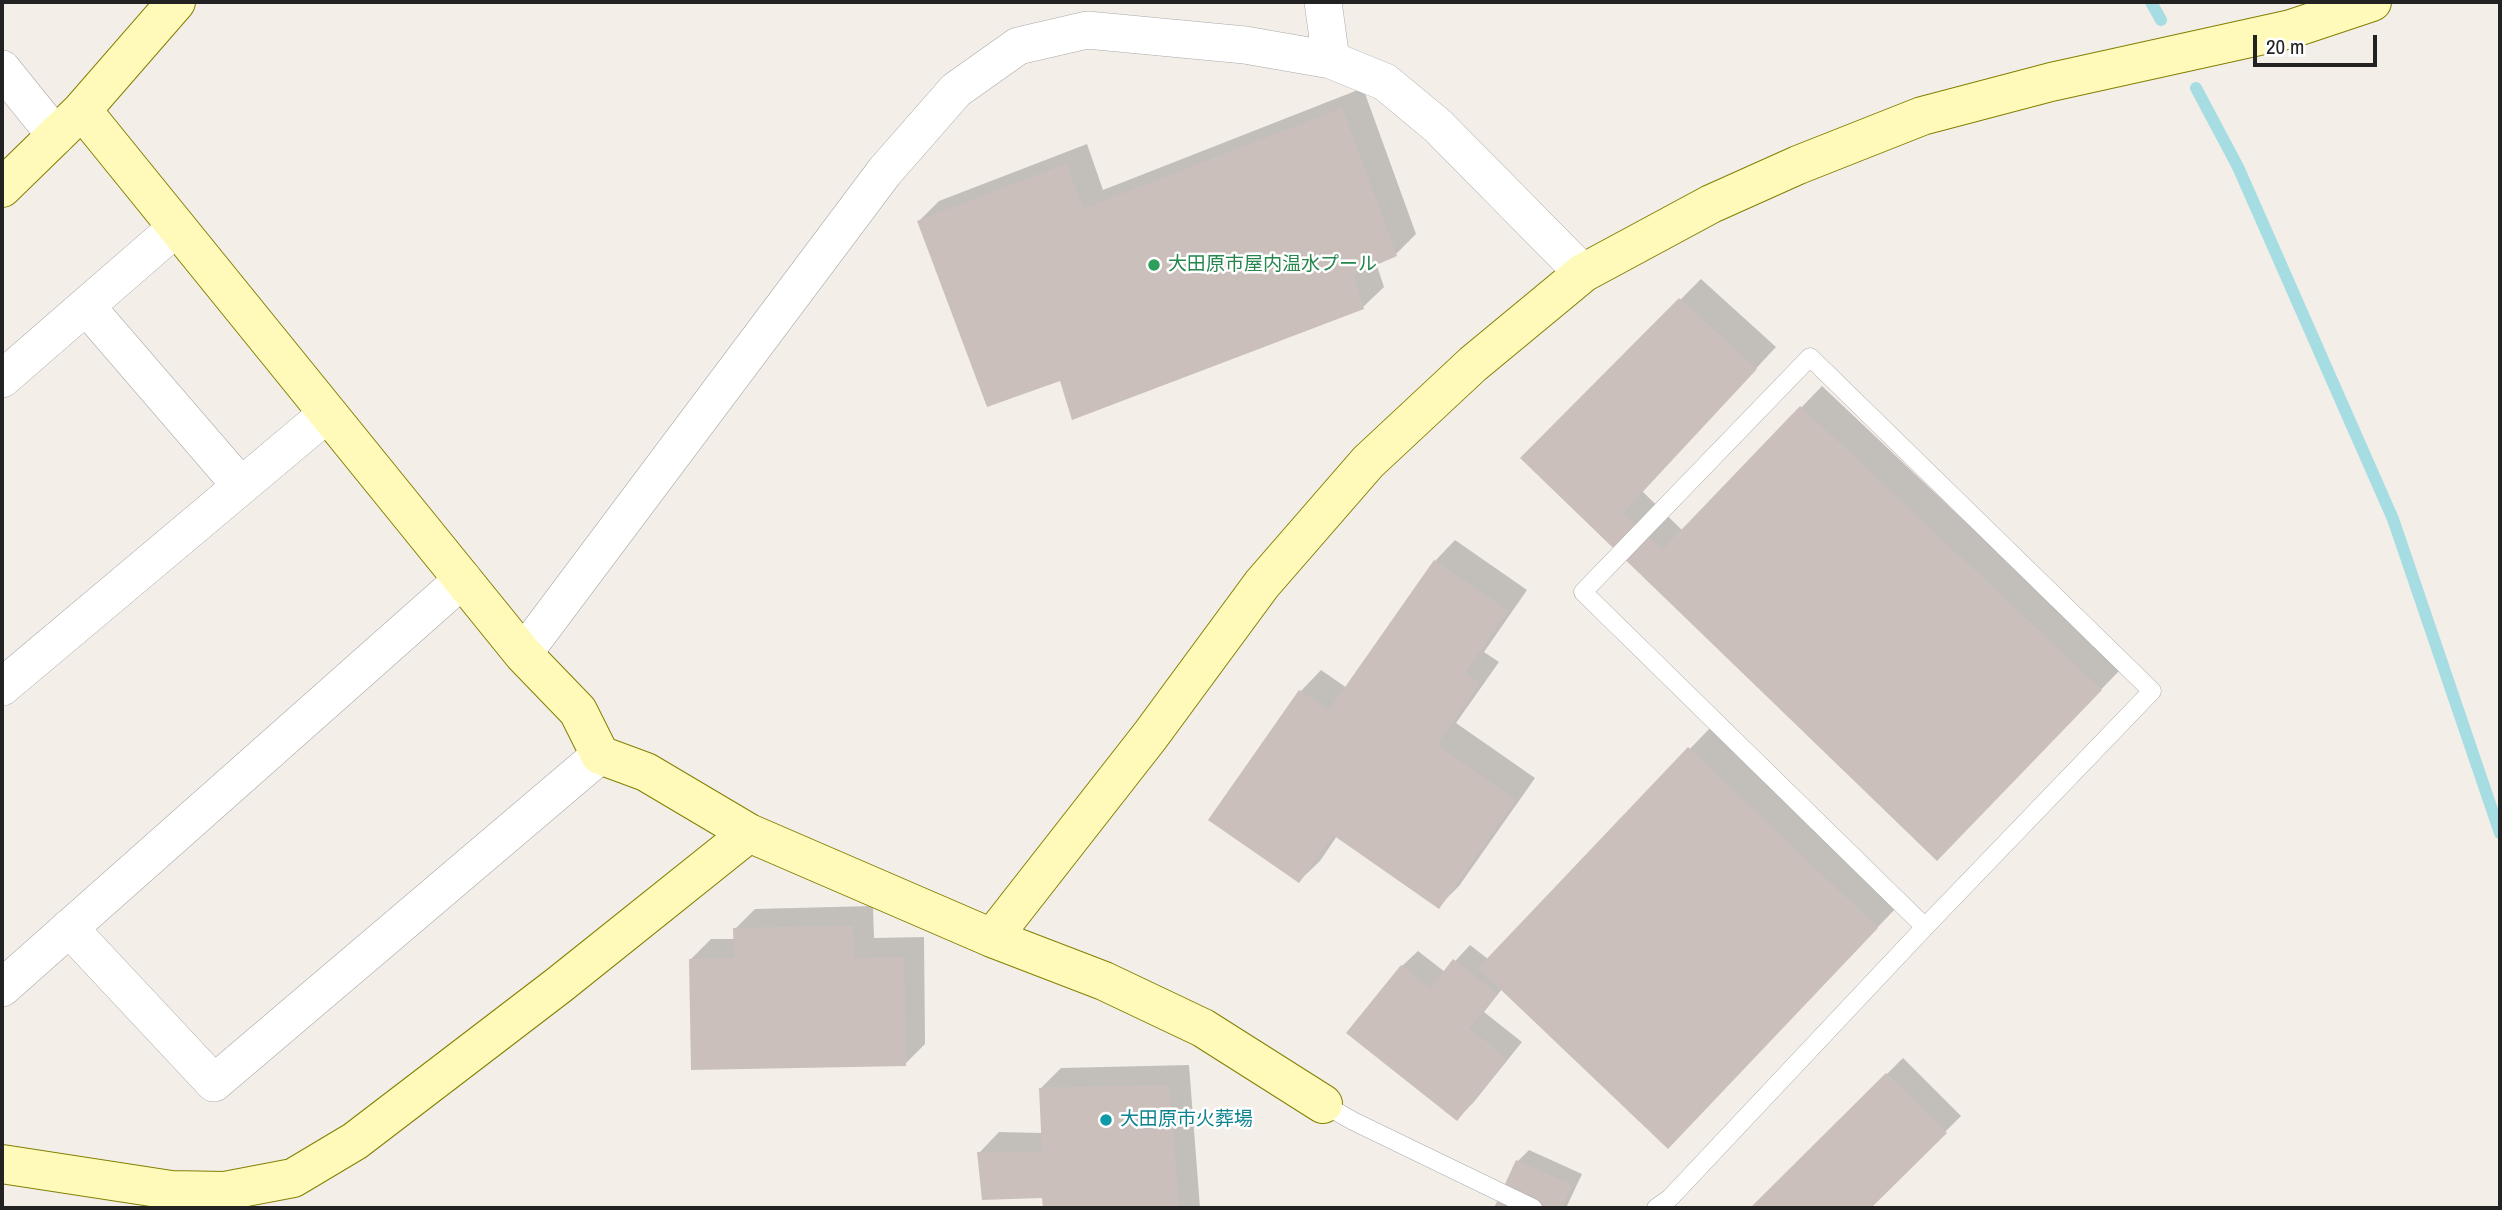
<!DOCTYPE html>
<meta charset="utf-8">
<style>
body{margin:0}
#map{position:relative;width:2502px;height:1210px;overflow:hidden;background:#f3eee8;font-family:"Archivo Narrow",sans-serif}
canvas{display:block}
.frame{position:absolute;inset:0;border:4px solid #222;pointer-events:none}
.scale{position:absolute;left:2253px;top:35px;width:124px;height:32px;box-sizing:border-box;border:4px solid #222;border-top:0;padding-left:9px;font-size:21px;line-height:24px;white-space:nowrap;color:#222;-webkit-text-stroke:5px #fff;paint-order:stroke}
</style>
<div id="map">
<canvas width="2502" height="1210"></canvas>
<div class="frame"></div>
<div class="scale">20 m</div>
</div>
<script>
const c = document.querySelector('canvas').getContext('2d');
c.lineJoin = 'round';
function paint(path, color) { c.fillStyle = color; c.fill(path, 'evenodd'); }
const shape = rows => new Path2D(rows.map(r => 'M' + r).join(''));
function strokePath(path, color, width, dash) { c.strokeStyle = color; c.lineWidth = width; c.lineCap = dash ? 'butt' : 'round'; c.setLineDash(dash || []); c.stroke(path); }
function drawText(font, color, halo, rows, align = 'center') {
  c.font = font + ' "Archivo Narrow","Noto Sans JP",sans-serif'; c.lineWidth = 5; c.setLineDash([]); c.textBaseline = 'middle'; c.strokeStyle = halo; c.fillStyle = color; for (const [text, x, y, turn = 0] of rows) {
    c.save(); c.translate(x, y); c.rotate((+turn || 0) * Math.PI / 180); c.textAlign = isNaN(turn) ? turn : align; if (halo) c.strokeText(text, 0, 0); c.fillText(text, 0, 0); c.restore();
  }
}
const shadow = shape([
 [1363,88,1416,234,1396,254,1376,263,1384,287,1363,307,1073,418,1061,379,919,221,939,201,1087,144,1103,190],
 [1701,279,1776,347,1642,491,1683,531,1822,386,2121,669,1957,838,1523,458],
 [1455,540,1527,590,1484,652,1499,662,1456,723,1535,778,1459,886,1439,906,1337,836,1320,861,1299,881,1211,820,1301,691,1321,670,1347,688,1435,561],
 [1710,728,1897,907,1688,1126,1502,989,1484,1012,1522,1042,1473,1103,1457,1119,1402,966,1418,951,1445,972,1470,945,1488,959],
 [873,906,874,938,924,937,925,1044,905,1064,690,960,711,939,735,939,735,929,755,909],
 [1903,1058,1961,1116,1869,1208,1753,1208],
 [1189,1065,1200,1208,1044,1208,1044,1197,979,1153,999,1132,1043,1133,1041,1088,1061,1068],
 [1529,1150,1582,1174,1566,1208,1496,1208,1518,1161]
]);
const stream = shape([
 [2151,2,2161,20],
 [2196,88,2238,167,2393,519,2500,833]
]);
const building = shape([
 [1342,108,1397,256,1353,275,1364,309,1072,420,1060,381,987,407,917,221,1066,164,1083,209],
 [1679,298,1757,369,1623,513,1662,550,1800,406,2102,690,1937,861,1520,458],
 [1434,560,1508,611,1465,673,1480,683,1437,745,1516,800,1439,909,1333,835,1299,883,1208,820,1299,690,1329,710],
 [1688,747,1878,928,1668,1149,1478,968],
 [853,926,854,958,904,957,906,1066,691,1070,689,959,734,958,733,928],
 [1453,959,1497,994,1469,1028,1507,1059,1457,1121,1346,1033,1401,965,1430,989],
 [1886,1073,1947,1133,1871,1208,1750,1208],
 [1169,1085,1179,1208,1043,1208,1042,1198,982,1200,977,1152,1042,1152,1039,1088],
 [1516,1160,1572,1185,1562,1208,1494,1208]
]);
const lane = shape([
 [1323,1104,1353,1121,1533,1208],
 [1656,1208,1670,1198,1925,927,2152,691,1810,357,1583,592,1925,927]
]);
const street = shape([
 [1323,2,1331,60],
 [2,69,56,136],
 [86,306,241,486],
 [2,379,177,227],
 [523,654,885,171,956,90,1018,46,1087,30,1245,45,1331,60,1385,82,1438,126,1583,273],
 [2,687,328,413],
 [69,928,214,1083,600,755],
 [2,988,463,579]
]);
const secondary = shape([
 [82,110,523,654,578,711,600,755,646,772,749,833,992,938,1104,981,1203,1028,1323,1104],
 [2,188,82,110,176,2],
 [992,938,1150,736,1262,584,1368,462,1473,364,1583,273,1711,204,1798,165,1922,116,2051,82,2291,29,2372,2],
 [2,1164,171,1190,225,1191,293,1178,355,1141,559,985,749,833]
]);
const markers = [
 [1154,265,7,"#2e9e5b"],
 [1106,1120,7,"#0f9aa8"]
];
const leisureNames = [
 ["大田原市屋内温水プール",1168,265]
];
const cultureNames = [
 ["大田原市火葬場",1120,1120]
];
paint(shadow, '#0003');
strokePath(stream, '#a6dde3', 12);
paint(building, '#cbbfbb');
strokePath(lane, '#a9a9a9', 19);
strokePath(street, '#a9a9a9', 38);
strokePath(secondary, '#828000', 40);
strokePath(lane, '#fff', 18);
strokePath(street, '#fff', 37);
strokePath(secondary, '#fffaba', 38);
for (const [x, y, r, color] of markers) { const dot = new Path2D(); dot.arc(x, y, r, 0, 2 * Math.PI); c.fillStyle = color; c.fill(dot); strokePath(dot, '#fff', 2.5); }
drawText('19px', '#27864d', '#fff', leisureNames, 'left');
drawText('19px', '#0d838f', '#fff', cultureNames, 'left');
</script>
